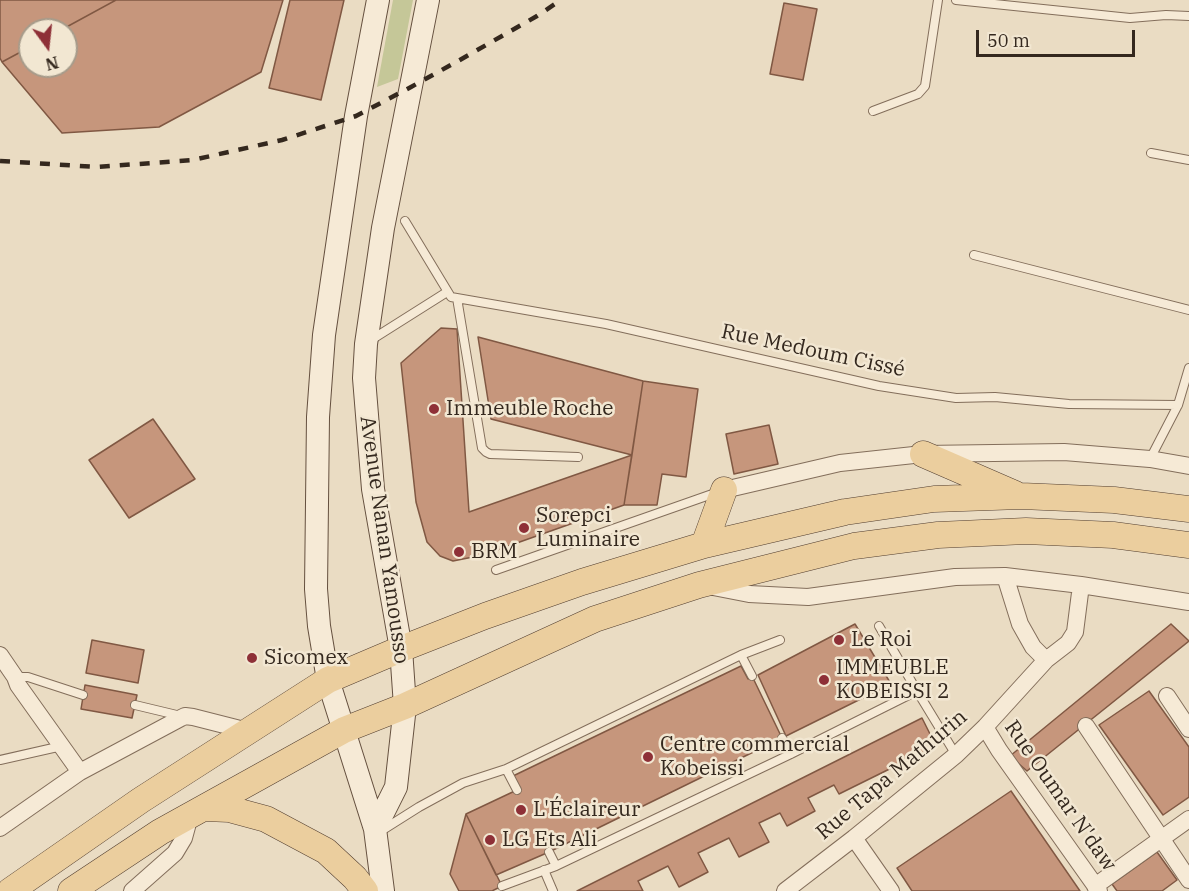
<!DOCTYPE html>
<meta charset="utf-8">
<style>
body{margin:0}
#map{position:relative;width:1189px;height:891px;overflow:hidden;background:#eadcc3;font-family:"IBM Plex Serif",serif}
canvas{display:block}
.north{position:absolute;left:18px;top:18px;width:60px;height:60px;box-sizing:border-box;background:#f2e7d2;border:2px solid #a69b8a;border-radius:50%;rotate:165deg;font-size:16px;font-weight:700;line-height:24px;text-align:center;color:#34281e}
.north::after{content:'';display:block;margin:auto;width:21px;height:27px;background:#8e3037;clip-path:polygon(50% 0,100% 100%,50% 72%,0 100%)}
.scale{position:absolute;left:976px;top:30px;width:159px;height:27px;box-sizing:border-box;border:3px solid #34281e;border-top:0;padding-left:8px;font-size:18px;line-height:21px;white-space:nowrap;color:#34281e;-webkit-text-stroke:4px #f2e7d2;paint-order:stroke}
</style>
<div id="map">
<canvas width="1189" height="891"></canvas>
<div class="north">N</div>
<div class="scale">50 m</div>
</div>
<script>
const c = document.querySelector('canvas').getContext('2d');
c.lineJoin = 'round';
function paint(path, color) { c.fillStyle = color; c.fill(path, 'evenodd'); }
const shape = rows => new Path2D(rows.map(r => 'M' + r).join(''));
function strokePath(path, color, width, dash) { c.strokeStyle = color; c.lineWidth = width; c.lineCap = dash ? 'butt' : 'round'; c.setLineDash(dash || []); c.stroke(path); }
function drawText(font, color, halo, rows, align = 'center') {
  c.font = font + ' "IBM Plex Serif",serif'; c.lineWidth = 5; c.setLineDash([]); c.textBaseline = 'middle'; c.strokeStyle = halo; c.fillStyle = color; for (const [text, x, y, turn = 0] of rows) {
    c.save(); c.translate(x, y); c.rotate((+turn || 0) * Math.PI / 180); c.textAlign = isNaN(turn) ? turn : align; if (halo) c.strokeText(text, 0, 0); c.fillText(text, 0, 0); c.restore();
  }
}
const green = shape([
 [393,0,413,0,398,79,377,87]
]);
const building = shape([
 [0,0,116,0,61,30,30,30,30,47,2,62,0,58,0,0],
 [116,0,283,0,261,72,159,127,62,133,2,62,30,47,30,66,66,66,66,30,61,30,116,0],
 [290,0,344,0,321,100,269,88,290,0],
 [784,3,817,9,803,80,770,74,784,3],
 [441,328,457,329,469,512,632,455,624,505,483,555,453,561,440,556,427,542,416,502,401,363,441,328],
 [478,337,643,381,632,455,491,419,478,337],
 [643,381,698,389,686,477,662,474,657,505,624,505,643,381],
 [153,419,195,479,129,518,89,460,153,419],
 [769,425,778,464,734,474,726,434,769,425],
 [855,624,891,684,786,736,758,675,855,624],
 [1171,624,1189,641,1027,771,1010,756,1171,624],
 [92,640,144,650,138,683,86,673,92,640],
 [741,666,748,679,752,676,782,738,549,852,496,875,466,814,519,789,513,776,741,666],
 [85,685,137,695,132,718,81,709,85,685],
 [1149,691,1189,747,1189,797,1163,815,1099,725,1149,691],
 [922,718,936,746,839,794,834,785,808,798,815,811,787,826,780,813,759,823,769,842,739,857,729,838,698,853,708,872,679,887,668,866,638,881,643,891,577,891,922,718],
 [1011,791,1080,891,912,891,897,868,1011,791],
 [466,814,502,886,492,891,459,891,450,874,466,814],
 [1157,852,1177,880,1162,891,1117,891,1112,884,1157,852]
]);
const lane = shape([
 [956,0,1130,18,1166,15,1189,16],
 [873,111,918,94,925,86,938,0],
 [1151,153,1189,160],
 [405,221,451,297,606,324,879,386,956,398,995,397,1069,404,1178,405],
 [974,255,1189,310],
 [457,298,482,448,486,452,490,454,578,457],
 [371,340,447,292],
 [1150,459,1178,405,1189,368],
 [496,570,718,492],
 [879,626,917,691,956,755],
 [741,655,752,676],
 [15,677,28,677,83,695],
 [135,705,181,716],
 [782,738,791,754],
 [0,760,62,746],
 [506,769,517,790],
 [381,831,419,807,463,783,506,769,741,655,780,640],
 [549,852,556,866],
 [544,870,553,891],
 [502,886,556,866,791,754,917,691]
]);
const street = shape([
 [724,490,840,463,923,454,1064,452,1150,459,1189,466],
 [1005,576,1020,624,1033,647,1046,660],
 [708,586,749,594,808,597,955,577,1005,576,1081,585,1189,602],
 [0,655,15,677,18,685,80,772],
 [1167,696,1189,729],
 [1086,726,1189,880],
 [985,727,999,750,1099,891],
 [0,828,80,772,181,718,185,716,193,717,248,731],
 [854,838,891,891],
 [1095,886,1189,819],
 [132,891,175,853,184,838,190,816],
 [785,891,854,838,956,755,985,727,1046,660,1068,643,1075,632,1081,585]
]);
const secondary = shape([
 [378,0,356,116,324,335,318,417,316,589,319,626,328,680,375,829,383,891],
 [375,829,396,787,405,706,401,649,373,489,364,378,366,344,383,228,428,0]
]);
const primary = shape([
 [923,454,1015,494],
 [704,545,724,490],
 [205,808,229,809,266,819,326,851,355,878,365,891],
 [10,891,141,800,328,680,401,649,485,616,582,582,704,545,845,512,934,499,1021,496,1114,500,1189,509],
 [71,891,160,832,344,730,405,706,595,619,699,585,854,546,938,535,1026,531,1113,535,1189,545]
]);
const rail = shape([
 [0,161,97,167,193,160,282,140,356,116,411,87,458,61,537,16,561,0]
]);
const markers = [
 [434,409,6,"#8e3037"],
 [524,528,6,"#8e3037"],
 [459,552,6,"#8e3037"],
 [839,640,6,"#8e3037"],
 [252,658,6,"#8e3037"],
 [824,680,6,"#8e3037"],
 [648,757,6,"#8e3037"],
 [521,810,6,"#8e3037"],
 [490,840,6,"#8e3037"]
];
const streetNames = [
 ["Rue Medoum Cissé",813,351,12],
 ["Avenue Nanan Yamousso",384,540,82],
 ["Rue Tapa Mathurin",892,775,-40],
 ["Rue Oumar N'daw",1060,796,55]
];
const poiNames = [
 ["Immeuble Roche",446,409],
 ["Sorepci",536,516],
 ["Luminaire",536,540],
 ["BRM",471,552],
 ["Le Roi",851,640],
 ["Sicomex",264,658],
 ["IMMEUBLE",836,668],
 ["KOBEISSI 2",836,692],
 ["Centre commercial",660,745],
 ["Kobeissi",660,769],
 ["L'Éclaireur",533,810],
 ["LG Ets Ali",502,840]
];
paint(green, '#c5c798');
paint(building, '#c6967c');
strokePath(building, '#805843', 1.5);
strokePath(lane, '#836e5b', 10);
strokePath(street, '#836e5b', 18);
strokePath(secondary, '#65503f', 24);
strokePath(primary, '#513d2f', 27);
strokePath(lane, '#f6ead6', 8);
strokePath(street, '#f6ead6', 16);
strokePath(secondary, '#f6ead6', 22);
strokePath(primary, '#ebce9e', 26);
strokePath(rail, '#34281e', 4.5, [10, 10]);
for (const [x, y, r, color] of markers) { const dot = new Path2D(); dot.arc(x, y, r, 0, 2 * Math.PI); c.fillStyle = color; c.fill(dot); strokePath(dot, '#f2e7d2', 2); }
drawText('21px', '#34281e', '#f2e7d2', streetNames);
drawText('21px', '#34281e', '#f2e7d2', poiNames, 'left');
</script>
